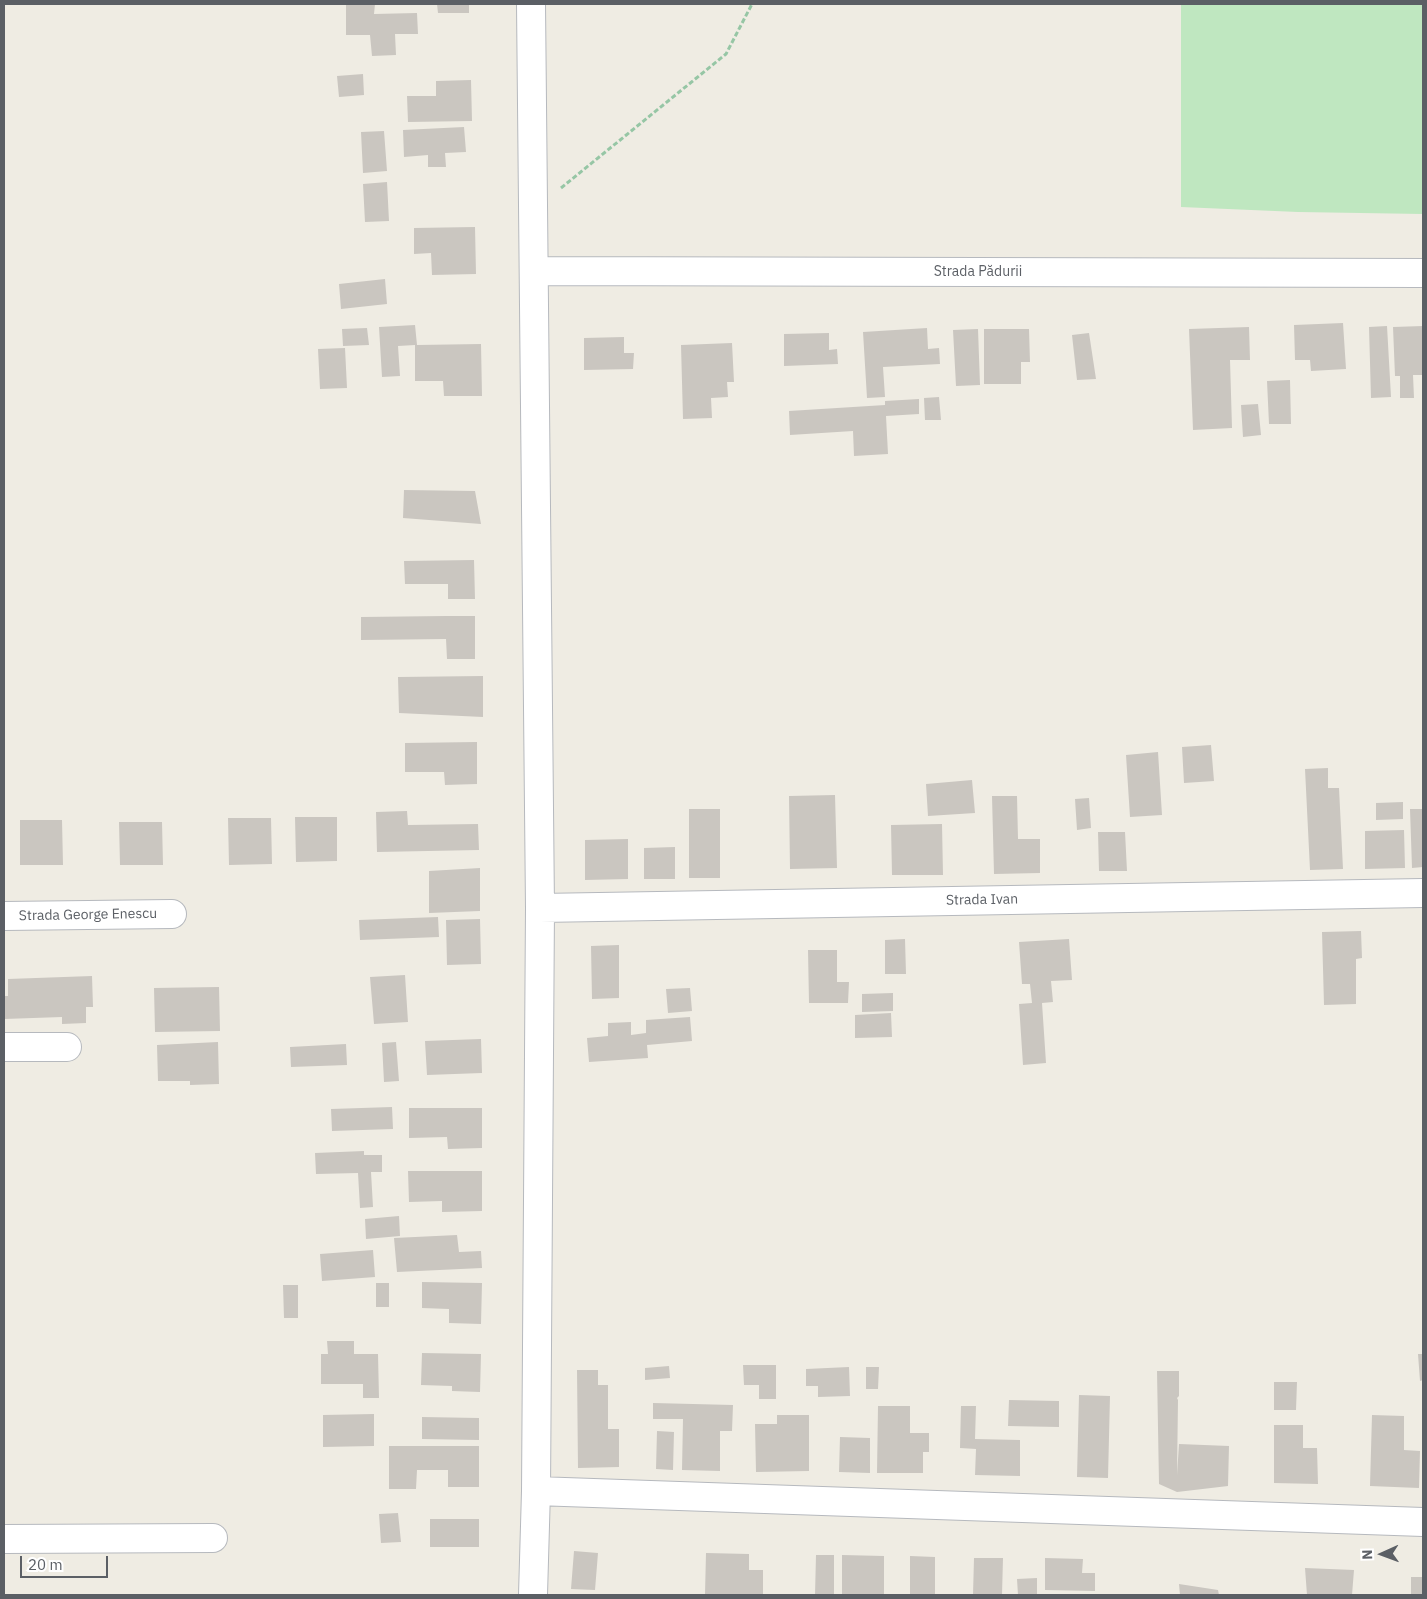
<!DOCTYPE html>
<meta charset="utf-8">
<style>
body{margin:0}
#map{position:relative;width:1427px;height:1599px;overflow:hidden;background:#efece3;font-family:"IBM Plex Sans",sans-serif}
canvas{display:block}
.frame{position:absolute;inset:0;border:5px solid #5b5f65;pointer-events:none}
.north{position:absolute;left:1357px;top:1529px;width:50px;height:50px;-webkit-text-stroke:4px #fff;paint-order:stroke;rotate:268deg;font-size:14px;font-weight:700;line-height:20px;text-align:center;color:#5b5f65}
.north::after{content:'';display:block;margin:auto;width:18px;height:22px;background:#5b5f65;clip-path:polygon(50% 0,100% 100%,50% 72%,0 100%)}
.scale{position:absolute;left:20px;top:1556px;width:88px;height:22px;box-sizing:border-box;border:2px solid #5b5f65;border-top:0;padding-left:6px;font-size:15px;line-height:18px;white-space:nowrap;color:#5b5f65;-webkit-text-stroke:4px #fff;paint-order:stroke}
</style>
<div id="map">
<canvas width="1427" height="1599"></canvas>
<div class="frame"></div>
<div class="north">N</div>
<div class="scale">20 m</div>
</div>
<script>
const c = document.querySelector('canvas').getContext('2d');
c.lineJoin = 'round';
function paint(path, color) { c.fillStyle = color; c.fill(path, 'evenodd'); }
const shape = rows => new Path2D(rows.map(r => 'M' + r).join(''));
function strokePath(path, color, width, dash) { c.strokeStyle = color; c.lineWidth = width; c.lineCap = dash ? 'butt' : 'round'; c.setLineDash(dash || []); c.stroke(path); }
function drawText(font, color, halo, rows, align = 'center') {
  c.font = font + ' "IBM Plex Sans",sans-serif'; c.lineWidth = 4.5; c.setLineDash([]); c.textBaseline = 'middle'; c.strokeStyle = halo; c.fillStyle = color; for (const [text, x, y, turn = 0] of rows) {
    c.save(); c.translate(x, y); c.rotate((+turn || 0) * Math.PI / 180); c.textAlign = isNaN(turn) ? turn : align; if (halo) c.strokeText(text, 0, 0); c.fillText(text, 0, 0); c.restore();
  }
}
const green = shape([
 [1181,4,1423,4,1423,214,1298,212,1181,207]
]);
const building = shape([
 [346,4,375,4,374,14,417,13,418,34,395,34,396,55,372,56,370,35,346,35],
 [437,4,469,4,469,13,438,13],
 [363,74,364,95,339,97,337,76],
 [471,80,472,121,408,122,407,96,436,96,436,81],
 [464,127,466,152,445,153,446,167,428,167,428,155,404,157,403,130],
 [384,131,387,171,363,173,361,132],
 [387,182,389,221,365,222,363,184],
 [475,227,476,274,432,275,431,253,414,254,414,228],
 [385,279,387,304,341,309,339,284],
 [1343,323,1346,369,1311,371,1310,360,1295,360,1294,325],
 [415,325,417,345,481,344,482,396,444,396,443,381,415,381,415,345,398,346,400,376,382,377,379,327],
 [1387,326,1391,397,1371,398,1369,327],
 [1423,326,1423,375,1413,375,1414,398,1400,398,1400,376,1395,376,1393,327],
 [1249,327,1250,360,1230,360,1232,428,1193,430,1189,329],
 [367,328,369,345,343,346,342,329],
 [927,328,928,349,939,348,940,364,883,367,885,397,867,398,863,332],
 [978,329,980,385,956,386,953,330],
 [984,329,1029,329,1030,362,1021,362,1021,384,984,384],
 [829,333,829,350,837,349,838,364,784,366,784,334],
 [1089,333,1096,379,1077,380,1072,335],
 [624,337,624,353,634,353,633,369,584,370,584,338],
 [732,343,734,382,727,382,728,397,711,398,712,418,683,419,681,345],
 [345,348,347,388,320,389,318,349],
 [1290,380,1291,424,1269,424,1267,381],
 [939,397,941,420,925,420,924,398],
 [919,399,919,414,886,416,888,454,854,456,853,431,790,435,789,411,885,405,885,401],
 [1258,404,1261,435,1243,437,1241,405],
 [404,490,475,491,481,524,403,518],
 [474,560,475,599,448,599,448,584,405,584,404,561],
 [446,616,475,616,475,659,447,659,446,639,361,640,361,617],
 [483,676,483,717,399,713,398,677],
 [477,742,477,784,445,785,444,772,405,772,405,743],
 [1211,745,1214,781,1184,783,1182,747],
 [1158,752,1162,815,1130,817,1126,755],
 [1328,768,1328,788,1339,788,1343,869,1310,870,1305,769],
 [972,780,975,813,928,816,926,784],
 [835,795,837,868,790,869,789,796],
 [992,796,1017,796,1018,839,1040,839,1040,873,994,874],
 [1089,798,1091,828,1077,830,1075,799],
 [1403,802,1403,819,1376,820,1376,803],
 [689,809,720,809,720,878,689,878],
 [1410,809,1423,809,1423,867,1412,868],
 [407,811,408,825,478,824,479,850,377,852,376,812],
 [295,817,337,817,337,861,296,862],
 [228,818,271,818,272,864,229,865],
 [20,820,62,820,63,865,20,865],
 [119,822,162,822,163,865,120,865],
 [942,824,943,875,892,875,891,825],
 [1404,830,1405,868,1365,869,1365,831],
 [1098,832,1125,832,1127,871,1099,871],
 [628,839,628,879,585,880,585,840],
 [675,847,675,879,644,879,644,848],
 [480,868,480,911,429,913,429,871],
 [438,917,439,937,360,940,359,920],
 [480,919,481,964,447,965,446,920],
 [1361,931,1362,958,1356,959,1356,1004,1324,1005,1322,932],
 [905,939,906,974,885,974,885,940],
 [1069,939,1072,980,1051,981,1053,1002,1042,1003,1046,1063,1023,1065,1019,1004,1032,1003,1030,984,1022,984,1019,942],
 [619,945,619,998,592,999,591,946],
 [808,950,837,950,837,982,849,982,848,1003,809,1003],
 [405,975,408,1022,374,1024,370,977],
 [92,976,93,1007,86,1007,86,1023,62,1024,62,1017,4,1019,4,996,8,996,8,979],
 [219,987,220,1031,155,1032,154,988],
 [690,988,692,1011,668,1013,666,989],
 [893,993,893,1011,862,1012,862,994],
 [891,1013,892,1037,855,1038,855,1015],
 [690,1017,692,1041,647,1045,648,1058,589,1062,587,1038,608,1036,608,1023,631,1022,631,1035,646,1033,646,1020],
 [481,1039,482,1073,427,1075,425,1041],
 [218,1042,219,1084,190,1085,190,1081,158,1081,157,1045],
 [396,1042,399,1081,384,1082,382,1043],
 [346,1044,347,1065,291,1067,290,1047],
 [392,1107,393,1129,332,1131,331,1109],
 [409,1108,482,1108,482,1148,448,1149,447,1137,409,1138],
 [364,1151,364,1155,382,1155,382,1172,371,1172,373,1207,360,1208,358,1173,316,1174,315,1153],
 [408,1171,482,1171,482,1211,442,1212,442,1201,409,1202],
 [399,1216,400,1236,366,1239,365,1219],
 [457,1235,459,1252,481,1251,482,1268,397,1272,394,1238],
 [373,1250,375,1277,322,1281,320,1254],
 [422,1282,482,1283,481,1324,449,1323,449,1309,422,1308],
 [376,1283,389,1283,389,1307,376,1307],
 [283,1285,298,1285,298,1318,284,1318],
 [327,1341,354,1341,354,1354,378,1354,379,1398,363,1398,363,1384,321,1384,321,1354,328,1354],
 [422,1353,481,1354,480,1392,452,1391,452,1386,421,1385],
 [1418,1354,1423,1354,1423,1380,1420,1381],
 [743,1365,776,1365,776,1399,759,1399,759,1385,744,1385],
 [669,1366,670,1378,645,1380,645,1368],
 [849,1367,850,1396,818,1397,818,1386,806,1386,806,1369],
 [866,1367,879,1367,878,1389,866,1389],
 [577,1370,598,1370,598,1385,608,1385,608,1429,619,1429,619,1467,578,1468],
 [1157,1371,1179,1371,1179,1396,1177,1398,1178,1400,1177,1475,1179,1444,1229,1446,1228,1486,1177,1492,1159,1484],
 [1274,1382,1297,1382,1296,1410,1274,1410],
 [1079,1395,1110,1396,1108,1478,1077,1477],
 [1009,1400,1059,1401,1059,1427,1008,1426],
 [653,1403,733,1405,732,1431,720,1431,720,1471,682,1470,683,1419,653,1419],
 [878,1406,910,1406,910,1433,929,1433,929,1452,923,1452,923,1473,877,1473],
 [961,1406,976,1406,975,1439,1020,1440,1020,1476,975,1475,976,1449,960,1448],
 [374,1414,374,1446,323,1447,323,1415],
 [777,1415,809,1415,809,1471,756,1472,755,1424,777,1424],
 [1372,1415,1404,1416,1404,1450,1420,1451,1419,1488,1370,1486],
 [422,1417,479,1418,479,1440,422,1439],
 [1274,1425,1303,1425,1303,1448,1317,1448,1318,1484,1274,1483],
 [657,1431,674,1432,673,1470,656,1469],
 [840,1437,870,1438,870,1473,839,1472],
 [389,1446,479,1446,479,1487,448,1487,448,1470,417,1470,416,1489,389,1489],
 [398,1513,401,1542,381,1543,379,1514],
 [430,1519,479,1519,479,1547,430,1547],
 [574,1551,598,1553,595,1590,571,1589],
 [706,1553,749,1554,749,1570,763,1570,763,1595,705,1594],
 [816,1555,834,1555,834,1595,815,1595],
 [842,1555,884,1556,884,1595,842,1595],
 [910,1556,935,1557,935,1595,910,1595],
 [974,1558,1003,1558,1002,1595,973,1595],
 [1045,1558,1083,1559,1082,1573,1095,1573,1095,1591,1045,1590],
 [1305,1568,1354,1570,1352,1595,1307,1595],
 [1411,1577,1423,1577,1423,1595,1411,1595],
 [1037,1578,1037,1595,1018,1595,1017,1579],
 [1179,1584,1218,1590,1219,1595,1180,1595]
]);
const path = shape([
 [561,188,726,54,752,4]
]);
const minor = shape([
 [531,4,540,908,536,1491,533,1595],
 [534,271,1423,273],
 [540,908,1423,893],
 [4,916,172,914],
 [4,1047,67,1047],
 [536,1491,1423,1522],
 [4,1539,213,1538]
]);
const streetNames = [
 ["Strada Pădurii",978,272],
 ["Strada Ivan",982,900,-1],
 ["Strada George Enescu",88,915,-1]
];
paint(green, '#bfe7c0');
paint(building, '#cac6c0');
strokePath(minor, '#b6b9be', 30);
strokePath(path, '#96c6a5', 3, [5, 2.5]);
strokePath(minor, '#fff', 28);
drawText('14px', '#5b5f65', '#fff', streetNames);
</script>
